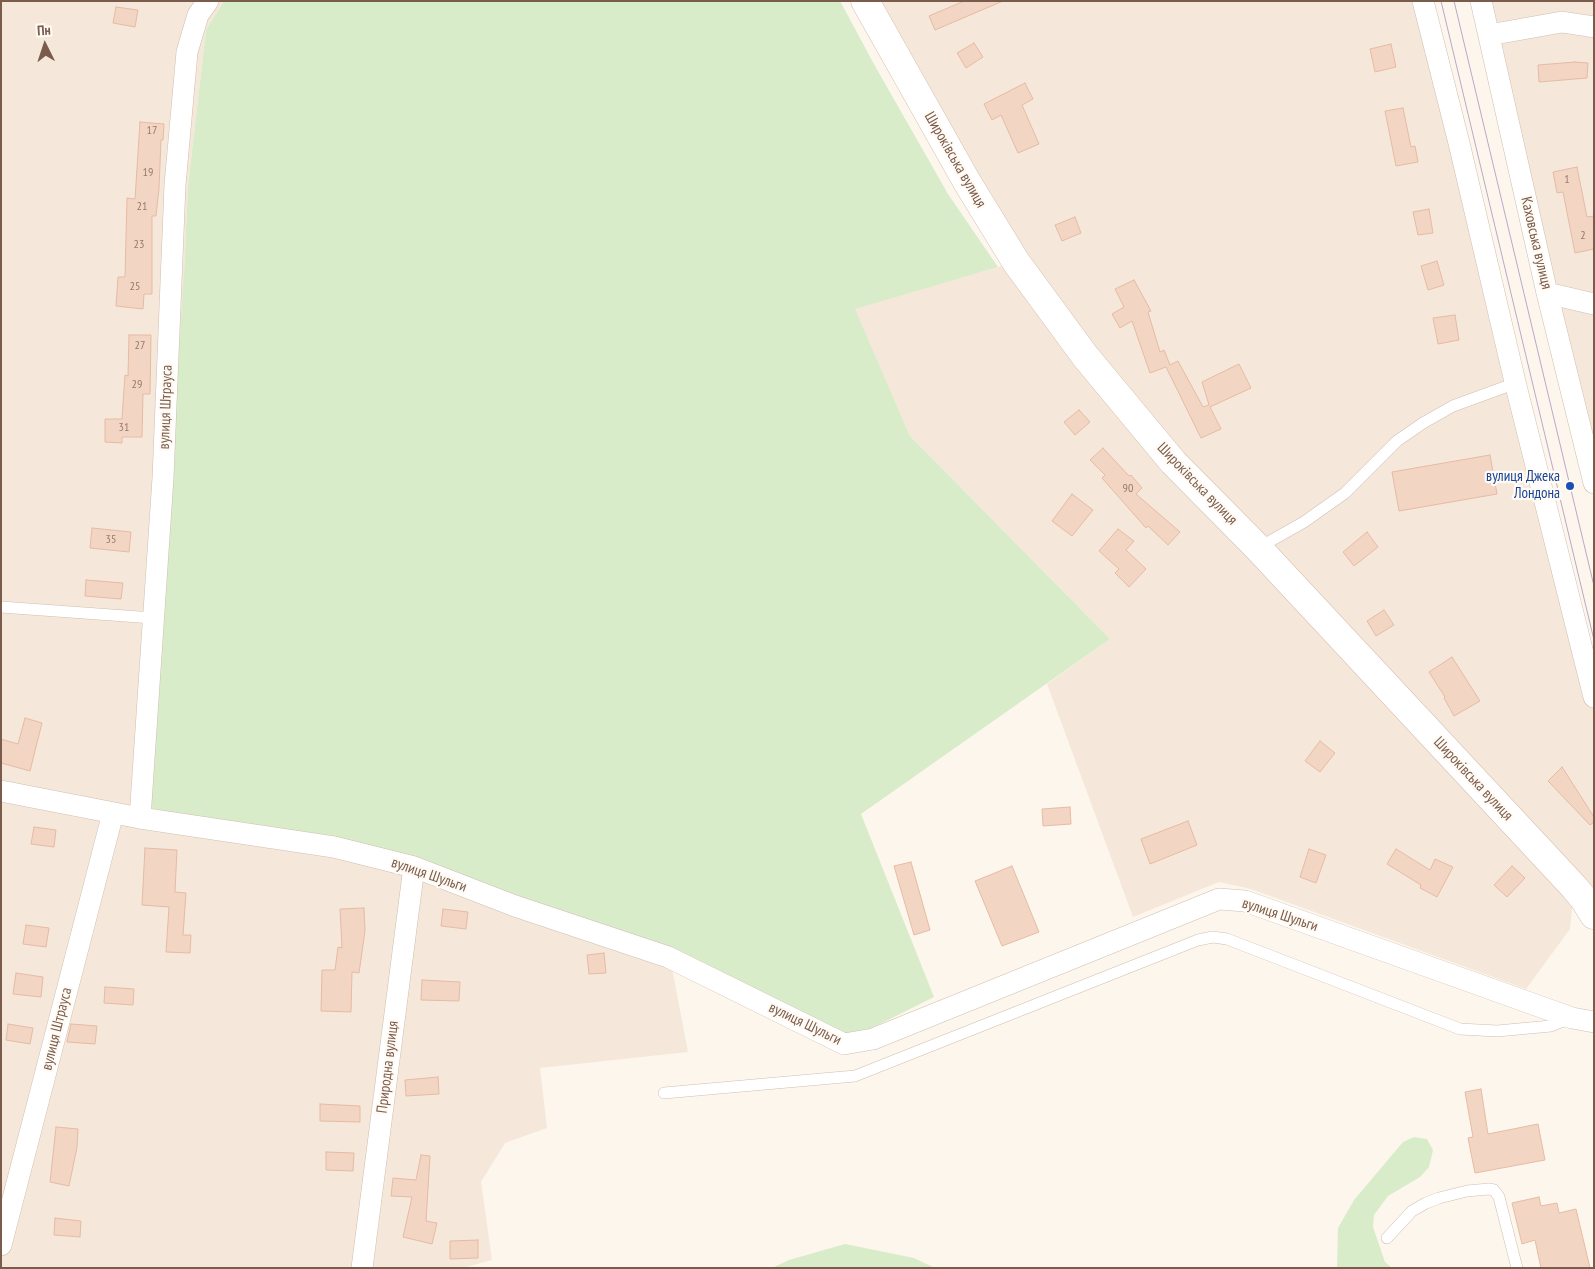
<!DOCTYPE html>
<meta charset="utf-8">
<style>
body{margin:0}
#map{position:relative;width:1595px;height:1269px;overflow:hidden;background:#fdf6ec;font-family:"PT Sans Narrow",sans-serif}
canvas{display:block}
.frame{position:absolute;inset:0;border:2px solid #7a5c4d;pointer-events:none}
.north{position:absolute;left:20px;top:20px;width:50px;height:50px;-webkit-text-stroke:4px #fffaf3;paint-order:stroke;rotate:356deg;font-size:14px;font-weight:700;line-height:20px;text-align:center;color:#7a5c4d}
.north::after{content:'';display:block;margin:auto;width:18px;height:22px;background:#7a5c4d;clip-path:polygon(50% 0,100% 100%,50% 72%,0 100%)}
</style>
<div id="map">
<canvas width="1595" height="1269"></canvas>
<div class="frame"></div>
<div class="north">Пн</div>
</div>
<script>
const c = document.querySelector('canvas').getContext('2d');
c.lineJoin = 'round';
function paint(path, color) { c.fillStyle = color; c.fill(path, 'evenodd'); }
const shape = rows => new Path2D(rows.map(r => 'M' + r).join(''));
function strokePath(path, color, width, dash) { c.strokeStyle = color; c.lineWidth = width; c.lineCap = dash ? 'butt' : 'round'; c.setLineDash(dash || []); c.stroke(path); }
function drawText(font, color, halo, rows, align = 'center') {
  c.font = font + ' "PT Sans Narrow",sans-serif'; c.lineWidth = 4.5; c.setLineDash([]); c.textBaseline = 'middle'; c.strokeStyle = halo; c.fillStyle = color; for (const [text, x, y, turn = 0] of rows) {
    c.save(); c.translate(x, y); c.rotate((+turn || 0) * Math.PI / 180); c.textAlign = isNaN(turn) ? turn : align; if (halo) c.strokeText(text, 0, 0); c.fillText(text, 0, 0); c.restore();
  }
}
const residential = shape([
 [1,1,224,1,206,30,188,186,184,273,337,841,668,947,688,1052,540,1068,547,1128,505,1143,481,1182,492,1260,463,1268,1,1268],
 [867,1,1423,1,1594,697,1594,915,1574,888,1570,929,1526,989,1251,889,1219,882,1133,917,1047,684,1110,639,910,436,854,308,1016,262],
 [1481,1,1594,1,1594,483]
]);
const green = shape([
 [224,1,840,1,875,66,948,194,998,267,855,309,910,436,1110,639,861,814,934,997,870,1029,844,1034,521,902,149,810,184,273,188,186,206,30],
 [1414,1137,1427,1139,1433,1150,1429,1167,1420,1177,1388,1196,1374,1215,1373,1227,1385,1262,1392,1268,1337,1268,1338,1228,1354,1200,1403,1142],
 [845,1244,914,1258,935,1268,772,1268,789,1260]
]);
const building = shape([
 [964,1,1003,1,935,30,929,16,964,1],
 [116,7,138,10,135,27,113,23,116,7],
 [974,43,983,57,966,68,957,53,974,43],
 [1391,44,1396,67,1375,72,1370,49,1391,44],
 [1575,62,1588,63,1587,78,1539,82,1538,65,1575,62],
 [1025,83,1033,99,1022,105,1039,144,1018,153,1001,115,992,120,984,104,1025,83],
 [1403,108,1411,147,1415,146,1418,162,1396,166,1385,111,1403,108],
 [140,122,164,124,163,140,161,140,159,188,156,216,152,216,152,294,144,294,143,309,116,306,118,277,125,277,127,198,135,199,140,122],
 [1577,167,1587,217,1594,216,1594,249,1575,253,1563,192,1557,193,1553,172,1577,167],
 [1429,209,1433,233,1418,235,1413,212,1429,209],
 [1075,217,1081,233,1062,241,1055,225,1075,217],
 [1437,261,1444,285,1428,290,1421,266,1437,261],
 [1134,280,1151,311,1148,312,1160,352,1164,350,1170,365,1178,361,1203,407,1209,405,1202,382,1239,364,1251,388,1210,407,1221,429,1201,438,1166,367,1150,373,1132,321,1120,328,1112,314,1124,307,1115,289,1134,280],
 [1455,315,1459,340,1438,344,1433,318,1455,315],
 [129,335,151,335,150,394,143,394,142,437,122,437,122,443,105,442,105,419,122,419,125,375,128,376,129,335],
 [1079,410,1090,422,1075,435,1064,422,1079,410],
 [1103,448,1129,476,1131,475,1142,488,1136,494,1180,532,1168,545,1148,526,1146,528,1102,478,1105,475,1090,460,1103,448],
 [1490,455,1497,494,1399,511,1392,472,1490,455],
 [1072,494,1093,510,1072,536,1052,521,1072,494],
 [92,528,131,532,129,552,90,548,92,528],
 [1118,529,1134,541,1126,550,1146,569,1129,587,1115,573,1119,569,1099,551,1118,529],
 [1367,532,1378,547,1354,566,1343,552,1367,532],
 [86,580,123,583,121,599,85,596,86,580],
 [1384,610,1394,625,1376,636,1367,621,1384,610],
 [1452,657,1480,701,1454,716,1444,698,1445,697,1429,672,1452,657],
 [25,718,42,723,30,771,1,763,1,739,18,744,25,718],
 [1320,741,1335,753,1320,772,1305,761,1320,741],
 [1562,767,1594,817,1594,822,1590,825,1548,781,1562,767],
 [1070,807,1071,824,1043,826,1042,809,1070,807],
 [1188,821,1197,845,1150,864,1141,839,1188,821],
 [34,827,56,830,54,847,31,844,34,827],
 [145,848,177,850,175,892,186,893,183,935,191,935,190,953,166,952,169,907,142,905,145,848],
 [1309,849,1326,855,1316,883,1300,877,1309,849],
 [1396,849,1430,870,1435,859,1453,867,1437,897,1420,888,1421,885,1387,864,1396,849],
 [911,862,930,930,914,935,894,866,911,862],
 [1012,866,1039,932,1002,946,975,881,1012,866],
 [1512,866,1525,878,1507,897,1494,885,1512,866],
 [364,908,365,931,359,973,352,972,351,1012,321,1011,322,970,335,970,338,947,342,948,340,909,364,908],
 [443,909,468,912,466,929,441,926,443,909],
 [26,925,49,928,46,947,23,944,26,925],
 [604,953,606,973,589,974,587,955,604,953],
 [16,973,43,977,41,997,13,994,16,973],
 [422,980,460,982,459,1001,421,1000,422,980],
 [105,987,134,989,133,1005,104,1003,105,987],
 [8,1024,33,1028,30,1044,6,1040,8,1024],
 [71,1024,97,1026,95,1044,67,1042,71,1024],
 [438,1077,439,1094,406,1096,405,1080,438,1077],
 [1481,1089,1488,1134,1538,1124,1545,1160,1475,1173,1468,1138,1473,1137,1465,1092,1481,1089],
 [320,1104,360,1106,360,1122,320,1121,320,1104],
 [56,1127,78,1129,77,1147,69,1186,50,1182,56,1127],
 [326,1152,354,1153,353,1171,326,1170,326,1152],
 [421,1155,430,1156,426,1221,437,1223,432,1244,403,1237,412,1197,391,1196,393,1178,416,1180,421,1155],
 [1539,1197,1541,1206,1557,1203,1559,1213,1576,1209,1590,1268,1541,1268,1535,1240,1522,1244,1512,1203,1539,1197],
 [55,1218,81,1221,80,1237,54,1235,55,1218],
 [478,1240,478,1258,450,1259,450,1241,478,1240]
]);
const service = shape([
 [1258,548,1304,522,1345,493,1397,441,1423,423,1453,406,1505,387,1516,386],
 [1,607,153,618],
 [664,1093,855,1076,1198,940,1213,937,1227,939,1460,1029,1497,1031,1551,1026,1571,1018],
 [1387,1238,1412,1211,1426,1203,1439,1198,1467,1191,1489,1189,1494,1190,1499,1197,1517,1268]
]);
const minor = shape([
 [1423,1,1459,143,1516,386,1594,697],
 [1481,1,1547,293,1594,483],
 [1489,35,1562,22,1594,27],
 [1547,293,1594,304],
 [1,791,140,818,334,847,414,867,515,906,668,957,844,1044,873,1039,1219,899,1245,901,1572,1018,1594,1022],
 [140,818,163,478,175,185,187,52,198,15,208,1],
 [1,1245,113,813],
 [362,1268,414,867]
]);
const secondary = shape([
 [865,1,967,182,1016,262,1085,356,1173,462,1258,548,1574,887,1584,899,1594,915]
]);
const tram = shape([
 [1441,1,1594,640],
 [1454,1,1594,586]
]);
const markers = [
 [1570,486,5,"#1a4fb4"]
];
const numberNames = [
 ["17",152,131],
 ["19",148,173],
 ["1",1567,180],
 ["21",142,207],
 ["2",1583,236],
 ["23",139,245],
 ["25",135,287],
 ["27",140,346],
 ["29",137,385],
 ["31",124,428],
 ["90",1128,489],
 ["35",111,540]
];
const streetNames = [
 ["Широківська вулиця",955,160,60],
 ["Каховська вулиця",1536,243,77],
 ["вулиця Штрауса",166,407,-88],
 ["Широківська вулиця",1197,484,46],
 ["Широківська вулиця",1473,779,47],
 ["вулиця Шульги",429,875,19],
 ["вулиця Шульги",1280,915,18],
 ["вулиця Шульги",805,1024,26],
 ["вулиця Штрауса",57,1029,-76],
 ["Природна вулиця",388,1067,-83]
];
const transitNames = [
 ["вулиця Джека",1560,477],
 ["Лондона",1560,494]
];
paint(residential, '#f5e8da');
paint(green, '#d8ecc9');
paint(building, '#f3d5c3');
strokePath(building, '#e6bba3', 1);
strokePath(service, '#d1beb0', 12);
strokePath(minor, '#d1beb0', 22);
strokePath(secondary, '#d6c0b0', 29);
strokePath(service, '#fff', 11);
strokePath(minor, '#fff', 21);
strokePath(secondary, '#fff', 28);
strokePath(tram, '#b9a8c9', 1);
for (const [x, y, r, color] of markers) { const dot = new Path2D(); dot.arc(x, y, r, 0, 2 * Math.PI); c.fillStyle = color; c.fill(dot); strokePath(dot, '#fffaf3', 2); }
drawText('12px', '#987a6a', null, numberNames);
drawText('15px', '#7a5c4d', '#fffaf3', streetNames);
drawText('15px', '#164399', '#fffaf3', transitNames, 'right');
</script>
